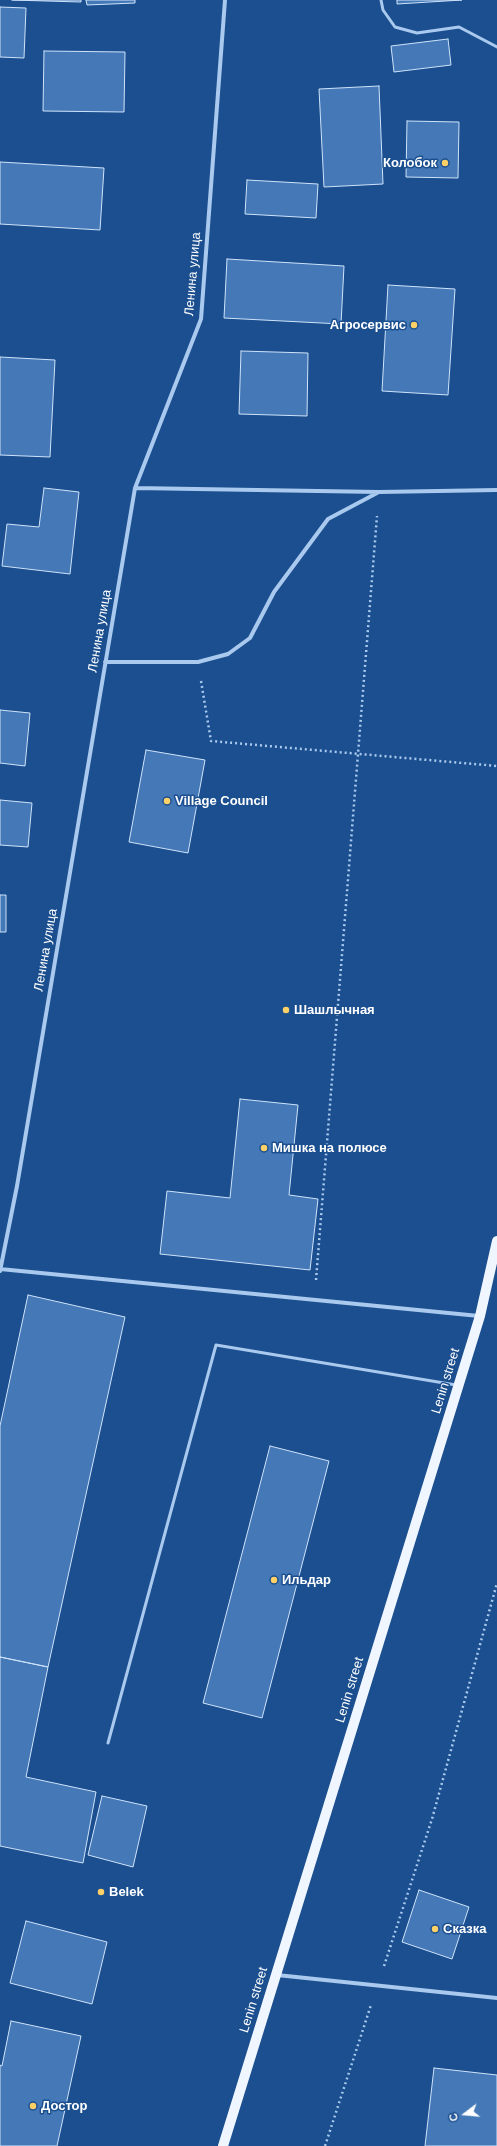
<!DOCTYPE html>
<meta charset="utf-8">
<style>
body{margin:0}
#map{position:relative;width:497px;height:2146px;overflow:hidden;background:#1b4f8f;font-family:Helvetica,sans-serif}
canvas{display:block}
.north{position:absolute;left:445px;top:2094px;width:40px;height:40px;-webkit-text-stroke:3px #1b4f8f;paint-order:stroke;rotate:254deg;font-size:11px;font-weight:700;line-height:16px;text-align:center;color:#fff}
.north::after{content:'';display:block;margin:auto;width:14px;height:18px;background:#fff;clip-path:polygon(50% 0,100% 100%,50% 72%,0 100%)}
</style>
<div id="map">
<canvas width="497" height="2146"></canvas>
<div class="north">С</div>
</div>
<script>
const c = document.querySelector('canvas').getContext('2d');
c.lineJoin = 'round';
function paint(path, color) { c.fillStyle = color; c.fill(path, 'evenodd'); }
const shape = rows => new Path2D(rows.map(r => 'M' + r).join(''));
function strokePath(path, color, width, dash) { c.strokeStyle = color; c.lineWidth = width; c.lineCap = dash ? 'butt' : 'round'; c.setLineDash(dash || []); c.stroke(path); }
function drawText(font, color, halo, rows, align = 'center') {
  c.font = font + ' Helvetica,sans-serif'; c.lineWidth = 3; c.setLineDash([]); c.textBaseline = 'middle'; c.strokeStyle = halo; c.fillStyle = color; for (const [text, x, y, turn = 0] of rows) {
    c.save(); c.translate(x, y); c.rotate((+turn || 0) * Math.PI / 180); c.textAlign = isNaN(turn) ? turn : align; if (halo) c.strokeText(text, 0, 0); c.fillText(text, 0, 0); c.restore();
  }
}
const building = shape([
 [12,0,81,0,81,2,12,0],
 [86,0,135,0,135,3,87,5,86,0],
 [397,0,462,0,397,4,397,0],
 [0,7,26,8,24,58,0,57,0,7],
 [448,39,451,65,394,72,391,46,448,39],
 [44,51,125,52,124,112,43,111,44,51],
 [379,86,383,184,324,187,319,89,379,86],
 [407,121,459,122,458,178,406,177,407,121],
 [0,162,104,168,100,230,0,224,0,162],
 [247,180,318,184,316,218,245,214,247,180],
 [227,259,344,266,341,324,224,318,227,259],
 [388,285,455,289,448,395,382,391,388,285],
 [241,351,308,353,307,416,239,414,241,351],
 [0,357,55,360,50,457,0,455,0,357],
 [44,488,79,492,70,574,2,566,7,524,39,527,44,488],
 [0,710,30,713,25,766,0,763,0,710],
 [146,750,205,760,188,853,129,842,146,750],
 [0,800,32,803,28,847,0,845,0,800],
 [0,895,6,895,6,932,0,932,0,895],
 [240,1099,298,1105,289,1195,318,1199,310,1270,160,1254,167,1191,230,1198,240,1099],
 [28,1295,125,1317,48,1667,0,1657,0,1426,28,1295],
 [270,1446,329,1461,262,1718,203,1703,270,1446],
 [0,1657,48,1667,26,1777,96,1792,83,1863,0,1846,0,1657],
 [102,1796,147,1806,133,1867,88,1855,102,1796],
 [419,1890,469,1907,452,1959,402,1942,419,1890],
 [26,1921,107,1942,92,2004,10,1983,26,1921],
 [11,2021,81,2036,57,2146,0,2146,0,2065,2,2066,11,2021],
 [434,2068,497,2075,497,2146,425,2146,434,2068]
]);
const path = shape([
 [201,681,211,741,497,766],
 [316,1280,377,516],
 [384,1966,432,1819,497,1583],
 [325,2146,371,2005]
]);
const service = shape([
 [381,0,383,10,395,27,417,33,459,27,497,47],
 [108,1743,216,1345,456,1385]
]);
const minor = shape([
 [135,488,379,492,497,490],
 [105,662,198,662,228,654,250,638,274,592,328,519,377,493],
 [0,1269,479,1316],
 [0,1271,17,1186,135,488,201,319,225,0],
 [277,1975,497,1998]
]);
const primary = shape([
 [223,2146,480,1316,497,1241]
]);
const markers = [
 [445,163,4,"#ffd166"],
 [414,325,4,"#ffd166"],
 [167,801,4,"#ffd166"],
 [286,1010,4,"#ffd166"],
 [264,1148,4,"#ffd166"],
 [274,1580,4,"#ffd166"],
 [101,1892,4,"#ffd166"],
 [435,1929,4,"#ffd166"],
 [33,2106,4,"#ffd166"]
];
const poiNames = [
 ["Колобок",437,163,"right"],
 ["Агросервис",406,325,"right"],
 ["Village Council",175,801],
 ["Шашлычная",294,1010],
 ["Мишка на полюсе",272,1148],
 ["Ильдар",282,1580],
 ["Belek",109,1892],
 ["Сказка",443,1929],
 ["Достор",41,2106]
];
const streetNames = [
 ["Ленина улица",193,274,-85],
 ["Ленина улица",100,631,-80],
 ["Ленина улица",46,950,-80],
 ["Lenin street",446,1381,-73],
 ["Lenin street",350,1690,-73],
 ["Lenin street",254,2000,-73]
];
paint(building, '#4478b7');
strokePath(building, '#cfe3fa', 1);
strokePath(path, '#a9c9ee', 2.5, [2, 3]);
strokePath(service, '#a9c9ee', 3);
strokePath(minor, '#a9c9ee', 4);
strokePath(primary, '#f0f6ff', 10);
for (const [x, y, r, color] of markers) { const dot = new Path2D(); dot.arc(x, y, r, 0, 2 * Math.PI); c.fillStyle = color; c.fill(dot); strokePath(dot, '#1b4f8f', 1.5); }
drawText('bold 13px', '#fff', '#1b4f8f', poiNames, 'left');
drawText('13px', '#fff', '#1b4f8f', streetNames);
</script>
